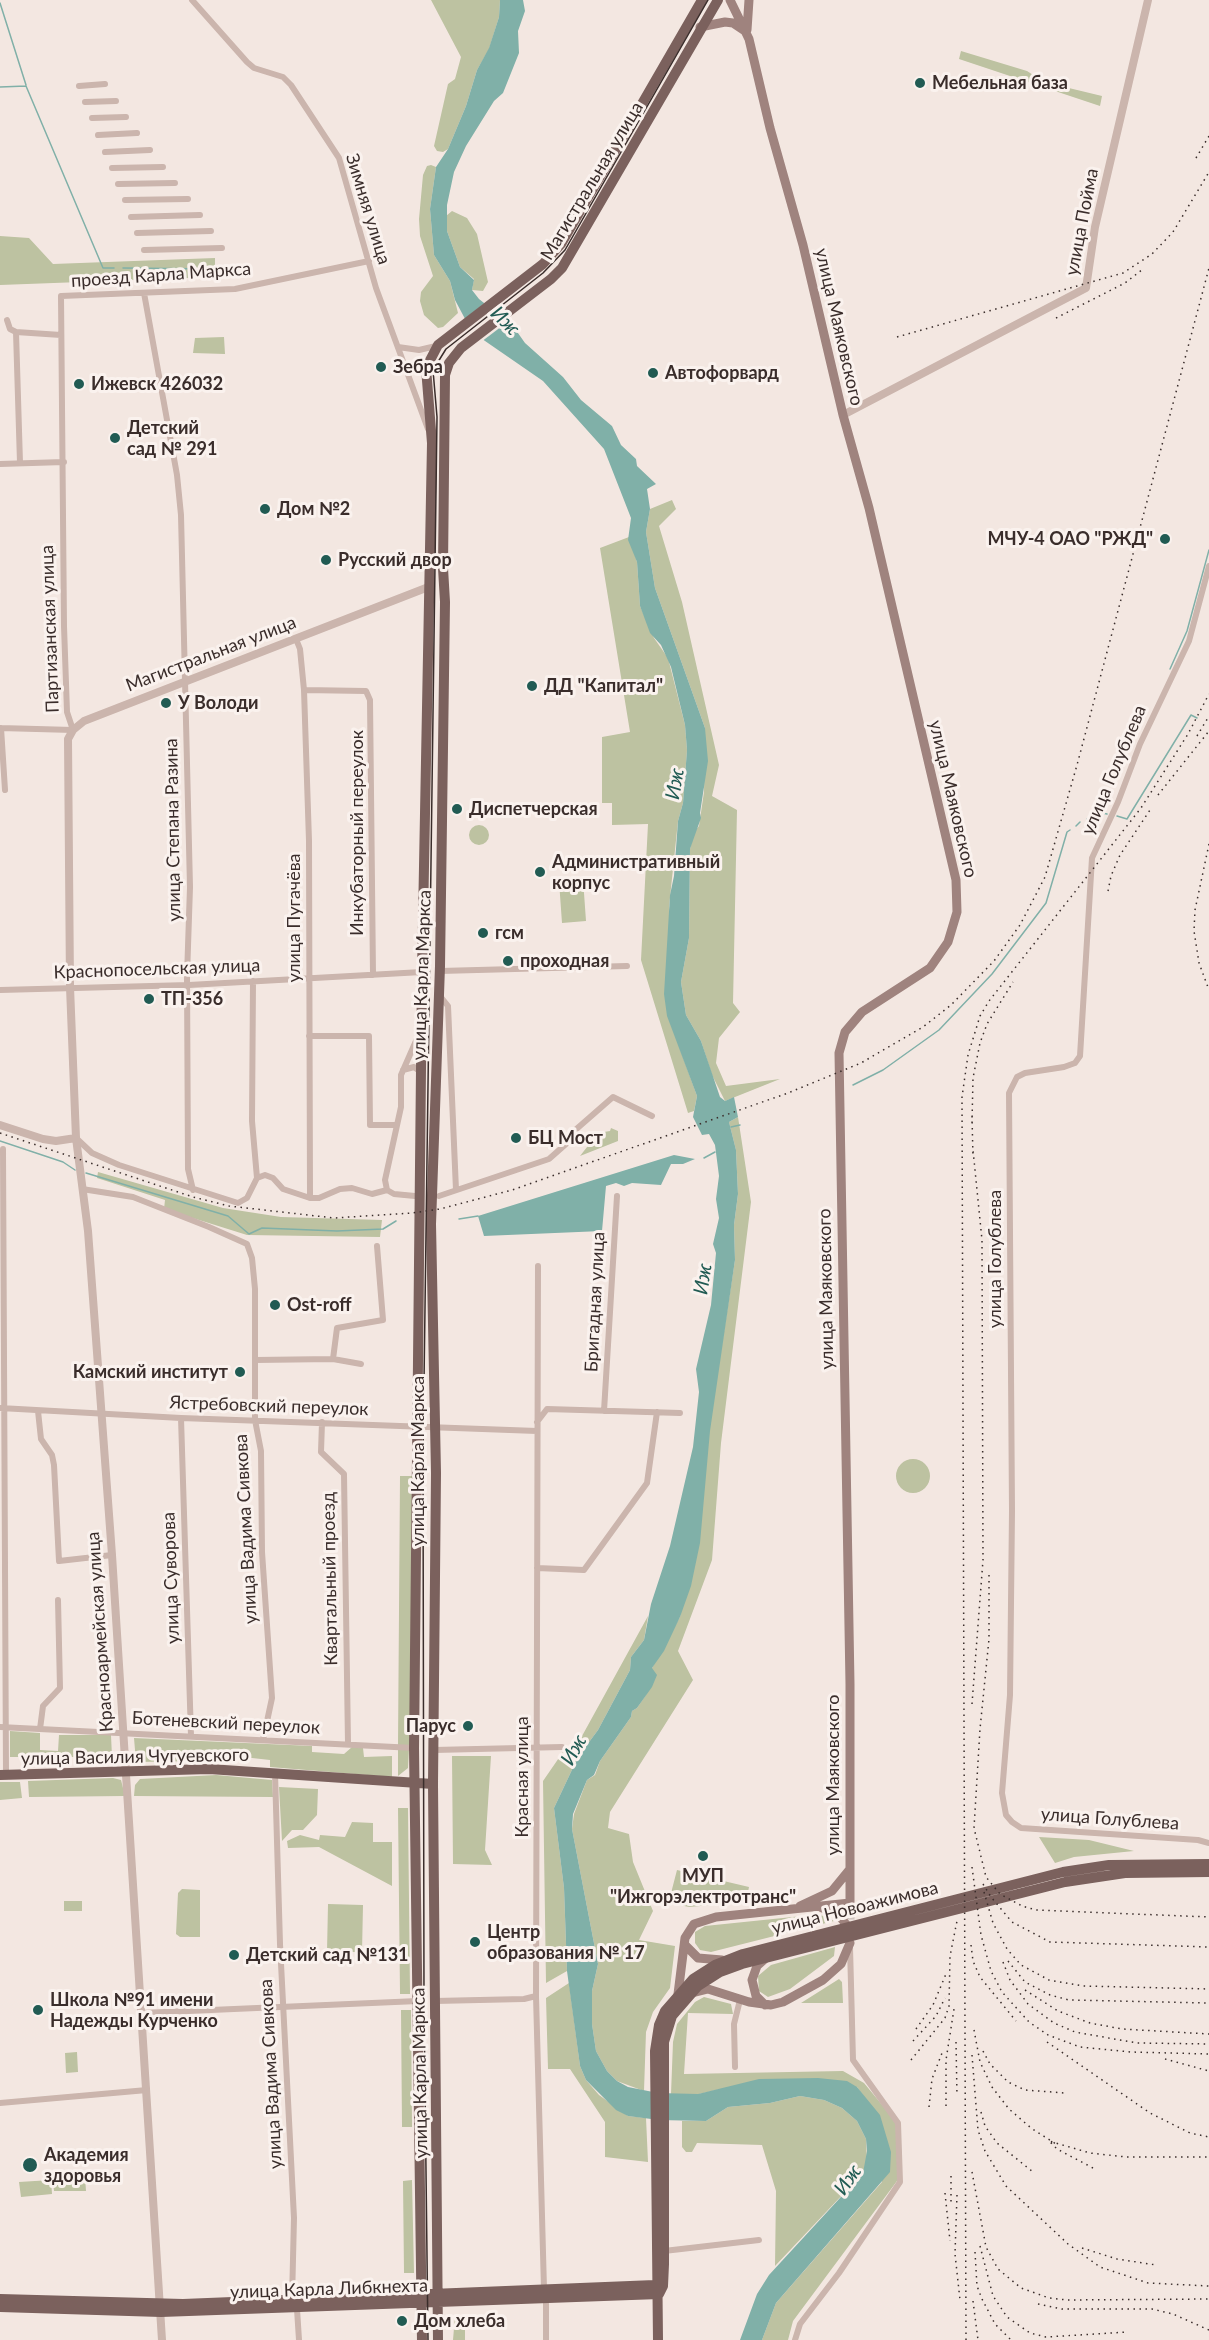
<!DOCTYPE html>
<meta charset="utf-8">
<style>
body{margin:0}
canvas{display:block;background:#f3e7e1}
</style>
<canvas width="1209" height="2340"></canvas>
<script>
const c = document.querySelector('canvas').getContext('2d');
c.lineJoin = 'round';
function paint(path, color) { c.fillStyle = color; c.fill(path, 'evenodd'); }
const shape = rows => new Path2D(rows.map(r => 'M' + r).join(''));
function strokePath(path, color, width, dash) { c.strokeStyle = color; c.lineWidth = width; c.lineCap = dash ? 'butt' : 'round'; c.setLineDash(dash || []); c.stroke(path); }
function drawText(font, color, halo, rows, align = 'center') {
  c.font = font + ' Lato,sans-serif'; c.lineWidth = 6; c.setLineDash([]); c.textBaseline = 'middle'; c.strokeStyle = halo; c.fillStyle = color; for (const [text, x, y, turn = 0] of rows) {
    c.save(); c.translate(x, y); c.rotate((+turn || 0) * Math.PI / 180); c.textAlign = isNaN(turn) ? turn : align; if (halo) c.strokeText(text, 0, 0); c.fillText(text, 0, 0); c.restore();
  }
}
const green = shape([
 [431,0,500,0,499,17,489,49,477,70,466,106,448,149,443,152,437,151,434,146,448,84,455,79,461,57],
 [961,51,1027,71,1044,82,1102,96,1100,106,959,59],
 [431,165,436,167,430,209,434,255,450,281,458,313,443,327,438,328,424,315,420,301,421,292,433,276,420,236,419,219,423,175,427,166],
 [452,211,467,218,477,234,488,282,483,291,472,290,474,279,460,267,447,231,446,216],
 [0,236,29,238,53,264,215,258,215,277,0,285],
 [224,337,225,354,193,353,195,338],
 [672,500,676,509,659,526,682,602,719,765,712,796,737,810,733,1003,740,1012,719,1038,716,1063,726,1086,780,1079,725,1101,712,1075,701,1041,686,1015,681,982,689,938,690,849,694,832,699,826,704,792,705,728,655,588,646,532,650,509],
 [629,537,637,562,640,606,654,638,668,658,685,725,687,750,683,803,678,821,669,907,680,1049,697,1096,694,1111,688,1113,641,960,648,824,612,825,612,803,602,803,602,737,630,732,600,548],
 '469 835a10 10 0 1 1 20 0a10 10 0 1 1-20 0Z',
 [583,879,586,921,562,923,559,881],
 [738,1117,751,1202,721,1443,712,1560,678,1651,693,1680,610,1812,608,1828,629,1834,633,1862,653,1911,639,1940,675,1946,670,1988,653,2012,646,2032,644,2091,617,2081,607,2071,596,2051,592,2024,592,1991,598,1964,572,1829,574,1814,587,1780,595,1775,600,1761,631,1717,632,1711,637,1708,646,1695,652,1668,680,1617,735,1260,734,1225,738,1194,736,1150,729,1122],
 [611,1128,618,1131,618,1141,580,1156,598,1133,610,1131],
 [98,1172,223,1208,281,1217,382,1220,380,1237,247,1235,164,1209,165,1200,97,1178],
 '896 1476a17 17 0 1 1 34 0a17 17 0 1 1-34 0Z',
 [400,1476,412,1476,410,1745,398,1745],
 [648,1616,644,1640,631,1657,630,1670,598,1730,578,1757,554,1808,564,1888,567,1971,546,1983,543,1781,563,1752,582,1736],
 [10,1731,40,1733,40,1750,58,1751,59,1735,111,1735,112,1757,10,1757],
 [134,1738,312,1746,312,1752,344,1754,352,1747,363,1748,364,1757,392,1756,392,1777,270,1767,270,1760,234,1756,233,1758,199,1761,136,1762],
 [398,1749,409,1749,408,1768,398,1776],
 [452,1756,491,1756,485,1850,492,1865,453,1864],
 [216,1775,272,1780,273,1797,134,1796,135,1785,140,1779],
 [113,1778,121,1780,125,1796,29,1797,28,1781],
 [0,1782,20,1782,22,1798,0,1800],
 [279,1787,318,1789,317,1815,303,1830,292,1830,282,1841],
 [398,1808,408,1808,410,1994,400,1994],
 [352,1822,373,1823,373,1842,392,1842,392,1886,319,1847,288,1848,287,1841,300,1835,319,1840,320,1835,345,1837],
 [1039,1837,1089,1840,1134,1851,1074,1857,1055,1863],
 [677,1870,749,1887,746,1902,689,1907,675,1904,670,1897],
 [182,1889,200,1890,200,1937,180,1937,176,1934,178,1893],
 [64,1901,82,1901,82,1911,64,1911],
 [328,1904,363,1905,362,1952,327,1952],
 [812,1915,826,1916,834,1921,711,1952,700,1950,695,1943,695,1932,705,1926],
 [835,1947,834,1956,790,1989,768,1997,759,1991,758,1976,771,1965],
 [839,1979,842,1982,843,2003,801,2003],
 [569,1983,580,2066,586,2080,599,2095,628,2116,646,2118,648,2162,605,2157,605,2122,570,2069,548,2069,546,1998],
 [704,1997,731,2004,733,2014,688,2013,684,2074,843,2071,864,2083,897,2123,897,2181,793,2321,788,2340,762,2340,776,2303,882,2182,864,2097,857,2087,721,2089,699,2094,671,2094,673,2042,677,2024,695,2002],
 [401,2010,411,2010,412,2127,402,2127],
 [77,2052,78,2072,66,2073,65,2053],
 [800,2096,824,2100,842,2108,857,2121,866,2139,867,2164,863,2173,775,2266,776,2191,762,2145,697,2143,692,2152,686,2152,682,2147,682,2121,706,2121,728,2107,770,2103],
 [62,2172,63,2179,85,2177,86,2191,54,2191,52,2173],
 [51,2180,52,2194,21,2197,19,2182],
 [412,2180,414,2273,404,2273,403,2181],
 [455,2316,465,2316,465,2340,453,2340]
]);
const water = shape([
 [500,0,523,0,525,11,518,31,519,53,503,93,494,101,466,146,454,172,447,205,447,231,460,267,474,280,472,290,479,299,513,326,525,343,563,377,581,400,612,426,621,445,636,459,637,466,656,484,647,489,650,509,646,532,655,588,705,728,708,761,700,813,701,818,690,849,689,938,681,982,686,1015,701,1041,720,1097,725,1101,734,1097,738,1117,729,1122,736,1150,738,1194,734,1225,735,1260,710,1431,700,1543,691,1586,680,1617,664,1651,652,1668,657,1675,652,1687,637,1708,632,1711,631,1717,600,1761,594,1775,587,1780,573,1814,572,1829,598,1964,592,1991,592,2024,596,2051,607,2071,617,2081,628,2087,658,2093,698,2094,759,2079,818,2078,847,2081,857,2087,880,2115,891,2152,890,2172,776,2303,762,2340,740,2340,757,2294,769,2275,863,2173,867,2151,866,2139,857,2121,842,2108,824,2100,800,2096,770,2103,728,2107,706,2121,659,2120,628,2116,616,2110,586,2080,580,2066,567,1971,564,1888,554,1808,578,1757,598,1730,630,1670,631,1657,644,1640,651,1604,670,1546,693,1447,699,1392,696,1369,711,1305,716,1253,713,1244,719,1218,716,1199,719,1176,715,1145,709,1134,702,1135,693,1117,697,1096,667,1016,664,994,670,895,674,876,678,821,683,803,687,750,685,725,671,667,661,645,650,633,640,606,637,562,628,540,631,518,604,449,543,381,472,332,455,300,450,281,434,255,430,209,436,167,448,149,466,106,477,70,489,48,499,17],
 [674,1155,695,1159,683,1164,671,1164,661,1185,632,1183,624,1186,616,1183,606,1186,602,1231,484,1236,478,1216]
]);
const pier = shape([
 [486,302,510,320,481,342,469,334,462,321]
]);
const stream = shape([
 [0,3,26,85],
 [0,87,26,86,103,268,114,268],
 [123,268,211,269],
 [1170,669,1187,631,1209,550],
 [1098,812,1107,814],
 [1117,816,1127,819,1191,715,1197,718],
 [1087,819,1097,812,1110,793],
 [1076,826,1080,822],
 [853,1085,883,1070,939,1030,992,974,1046,903,1067,832,1070,830],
 [731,1127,740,1125],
 [0,1141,63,1162,75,1170],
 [704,1158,715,1152],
 [86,1173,228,1216,249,1234,262,1228,337,1231,383,1229,396,1221],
 [459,1219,478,1216]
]);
const secondaryTunnel = shape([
 [850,1933,850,1903]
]);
const minor = shape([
 [192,0,247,62,254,68,283,77,291,85,339,158,376,288,428,429],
 [79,86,105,84],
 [85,102,116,101],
 [92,118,126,117],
 [98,135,137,133],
 [105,152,150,150],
 [112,168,163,167],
 [118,184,175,183],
 [125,200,188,199],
 [131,217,200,215],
 [137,233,211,231],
 [144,250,222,248],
 [144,293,177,475,181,515,190,887,187,976,188,1169,193,1190],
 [7,320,10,329,16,332,61,335],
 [16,332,20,463],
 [398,347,419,350,436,346],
 [0,464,64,462],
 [1209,566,1189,641,1140,744,1118,802,1092,858,1080,1056,1075,1063,1064,1067,1025,1073,1017,1077,1009,1093,1012,1511,1010,1695,1002,1793,1006,1815,1012,1822,1021,1828,1198,1840,1209,1843],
 [296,639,300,649,304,690,309,841,310,1198],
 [304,690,366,691,370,700,373,975],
 [0,728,73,730,67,712,64,626,61,296,235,289,369,261],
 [1,728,5,790],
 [440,971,627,966],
 [253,981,252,1121,257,1178],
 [0,990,189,985,422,972],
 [440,996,448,1006,456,1190],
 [309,1036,369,1036,370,1125,397,1125],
 [403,1070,414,1067,421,1072],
 [76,1138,92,1153,119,1165,238,1203,247,1198,257,1178,265,1175,273,1178,283,1189,310,1198,319,1198,340,1189,352,1188,372,1194,387,1190],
 [3,1149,6,1775],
 [82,1189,133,1197,209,1227,247,1244,252,1258,255,1289,255,1420,261,1451,262,1552,272,1698,263,1740],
 [415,1196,394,1194,387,1190,385,1180,401,1107,401,1075,419,1034],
 [439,1196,549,1159,566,1144,573,1132,613,1097,652,1116],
 [538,1266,536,1996,544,2289],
 [333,1359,337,1328,383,1320,377,1246],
 [255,1360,333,1359,361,1364],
 [0,1408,181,1418,537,1431],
 [38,1411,41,1439,52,1455,54,1465,59,1561,112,1555],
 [604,1411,617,1196],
 [181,1418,191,1736],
 [322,1422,321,1452,344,1474,348,1744],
 [537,1422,547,1409,680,1413],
 [537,1568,584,1570,647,1483,657,1412],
 [0,1727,414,1748],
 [40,1729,43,1706,60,1688,58,1600],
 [434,1750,562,1747],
 [275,1773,280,1944,294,2218,292,2300],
 [435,2001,524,1999,536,1996],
 [142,2013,418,2001],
 [735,2067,734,2024,740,2000],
 [0,2103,147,2090],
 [664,2251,759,2240],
 [297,2309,299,2340],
 [546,2340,546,2297],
 [795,2340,800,2324,839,2273,900,2182,898,2123,853,2060,850,1947]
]);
const tertiary = shape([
 [843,415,1086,288,1095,227,1148,0],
 [0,1125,43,1139,56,1141,76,1138],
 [162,2340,112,1555,88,1231,76,1138,70,987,68,739,73,730,84,721,431,586]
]);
const secondary = shape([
 [700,27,725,22,733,23,745,31],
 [747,30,749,0],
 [800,1906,832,1891,850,1869],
 [822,1908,836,1912,850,1929],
 [686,1946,698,1958,722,1960],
 [692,1993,708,1989,749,2002,771,2005,783,2002,823,1980,841,1964,850,1943],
 [678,1994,685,1938,694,1924,716,1917,850,1903,850,1684,839,1053,845,1032,862,1012,930,968,948,942,957,912,956,880,869,508,843,415,803,245,770,128,749,39,730,0],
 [765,2005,756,1996,752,1980,757,1966,766,1958]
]);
const primary = shape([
 [0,1775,209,1769,433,1784],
 [659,2294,663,2286,664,2264,664,2042,672,2016,698,1986,720,1972,742,1964,1065,1882,1125,1873,1209,1872],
 [0,2299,183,2304,655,2285],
 [0,2307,161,2312,659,2294],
 [422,2340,414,1748,422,972,432,443,426,368,438,345,543,264,561,244,702,0],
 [438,2340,433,1784,436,1473,431,1224,440,966,445,602,443,568,445,375,449,363,461,348,551,279,562,268,718,0],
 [658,2340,655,2051,659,2025,665,2011,693,1979,715,1965,743,1954,1063,1872,1109,1865,1209,1864]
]);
const tram = shape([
 [428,2340,424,2002,423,1456,437,417,433,370,446,349,543,273,565,250,708,0]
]);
const rail = shape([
 [1196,158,1209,136],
 [1056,318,1125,283,1143,269],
 [897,337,1123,273,1152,254,1173,232,1209,172],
 [1197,736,1209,716],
 [1158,795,1209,731],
 [1209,844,1195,910,1194,931,1199,963,1209,990],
 [1108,891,1111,876,1120,855,1152,807],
 [972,1116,973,1158],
 [972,1123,973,1078,980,1043,987,1024,1013,982],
 [0,1133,193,1197,229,1206,334,1218,412,1213,440,1209,512,1190,788,1093,861,1063,923,1027,951,1005,994,961,1020,925,1045,877,1077,765,1209,268],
 [989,1575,989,1639,980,1729,974,1828,986,1877,1000,1894,1022,1906,1036,1910,1209,1917],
 [972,1704,983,1560,982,1240,973,1150],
 [972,1867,981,1935,991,1971,1002,1992,1029,2022,1048,2035,1080,2047,1131,2052,1209,2054],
 [983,1884,991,1897,1012,1922,1050,1942,1209,1947],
 [984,1892,993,1923,1007,1949,1021,1965,1049,1980,1083,1986,1209,1989],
 [971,1945,973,1961,980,1977,1016,2021],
 [1008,1961,1025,1982,1050,1995,1069,2000,1209,2003],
 [1003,1962,1010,1980,1028,2004,1054,2023,1075,2032,1137,2043,1209,2044],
 [1025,1990,1058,2011,1090,2023,1122,2029,1209,2034],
 [916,2029,933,2005,946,1974],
 [974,2030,980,2062,992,2087,1009,2109,1031,2128,1056,2144],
 [913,2041,936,2016,945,1998],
 [956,2042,957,2096],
 [1047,2042,1150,2113,1190,2133,1209,2137],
 [983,2051,990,2064,1008,2082,1025,2090,1065,2093],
 [972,2055,978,2130,985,2151,1006,2186,1068,2244,1100,2267,1148,2283,1209,2286],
 [1165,2059,1209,2071],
 [911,2060,945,2018,949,2006,950,1956,957,1921],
 [946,2106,946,2060,954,2009],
 [929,2107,932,2079,942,2053],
 [981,2112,985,2126,997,2143,1033,2172],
 [1093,2168,1057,2149,1049,2141,1090,2153,1126,2157,1209,2157],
 [972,2172,986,2247,998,2269,1021,2288,1049,2298,1067,2300,1209,2299],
 [951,2176,951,2203],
 [945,2193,950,2241],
 [957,2195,955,2254,960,2300],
 [980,2246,993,2296,1007,2317,1030,2333,1046,2337,1128,2332],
 [1082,2248,1117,2259,1156,2265],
 [975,2252,977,2286,982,2299,995,2324,1011,2340],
 [973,2301,978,2340],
 [1038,2304,1062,2309,1152,2309,1173,2314,1209,2330],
 [966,2340,962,1097,968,1055,980,1016,989,1001,1141,808,1188,734,1209,694]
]);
const markers = [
 [920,83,6,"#215b53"],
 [381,367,6,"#215b53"],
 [653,373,6,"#215b53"],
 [79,384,6,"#215b53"],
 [115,438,6,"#215b53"],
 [265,509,6,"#215b53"],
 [1165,539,6,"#215b53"],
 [326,560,6,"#215b53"],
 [532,686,6,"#215b53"],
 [166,703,6,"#215b53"],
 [457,809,6,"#215b53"],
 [540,872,6,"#215b53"],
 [483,933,6,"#215b53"],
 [508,961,6,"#215b53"],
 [149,999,6,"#215b53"],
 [516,1138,6,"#215b53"],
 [275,1305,6,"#215b53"],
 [240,1372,6,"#215b53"],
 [468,1726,6,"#215b53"],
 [703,1856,6,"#215b53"],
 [475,1942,6,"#215b53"],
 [234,1955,6,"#215b53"],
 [38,2010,6,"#215b53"],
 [30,2165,8,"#215b53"],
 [402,2321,6,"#215b53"]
];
const poiNames = [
 ["Мебельная база",932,83],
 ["Зебра",393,367],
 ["Автофорвард",665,373],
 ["Ижевск 426032",91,384],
 ["Детский",127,428],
 ["сад № 291",127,449],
 ["Дом №2",277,509],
 ["МЧУ-4 ОАО \"РЖД\"",1153,539,"right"],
 ["Русский двор",338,560],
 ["ДД \"Капитал\"",544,686],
 ["У Володи",178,703],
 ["Диспетчерская",469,809],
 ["Административный",552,862],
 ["корпус",552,883],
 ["гсм",495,933],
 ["проходная",520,961],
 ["ТП-356",161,999],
 ["БЦ Мост",528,1138],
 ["Ost-roff",287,1305],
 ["Камский институт",228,1372,"right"],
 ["Парус",456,1726,"right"],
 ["МУП",703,1876,"center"],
 ["\"Ижгорэлектротранс\"",703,1897,"center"],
 ["Центр",487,1932],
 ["образования № 17",487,1953],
 ["Детский сад №131",246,1955],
 ["Школа №91 имени",50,2000],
 ["Надежды Курченко",50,2021],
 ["Академия",44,2155],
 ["здоровья",44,2176],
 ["Дом хлеба",414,2321]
];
const streetNames = [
 ["Магистральная улица",592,181,-59],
 ["Зимняя улица",368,209,73],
 ["улица Пойма",1082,222,-79],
 ["проезд Карла Маркса",161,275,-4],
 ["улица Маяковского",839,327,77],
 ["Партизанская улица",50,629,-92],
 ["Магистральная улица",211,654,-21],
 ["улица Голублева",1114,770,-67],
 ["улица Маяковского",953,799,77],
 ["улица Степана Разина",173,830,-91],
 ["Инкубаторный переулок",357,833,-90],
 ["улица Пугачёва",294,918,-90],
 ["Краснопосельская улица",157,969,-2],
 ["улица Карла Маркса",422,975,-88],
 ["улица Голублева",995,1259,-90],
 ["улица Маяковского",826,1289,-91],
 ["Бригадная улица",595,1302,-87],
 ["Ястребовский переулок",269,1406,2],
 ["улица Карла Маркса",418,1461,-90],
 ["улица Вадима Сивкова",246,1529,-93],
 ["улица Суворова",171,1578,-92],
 ["Квартальный проезд",330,1579,-91],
 ["Красноармейская улица",100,1632,-94],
 ["Ботеневский переулок",226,1723,3],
 ["улица Василия Чугуевского",135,1757,-1],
 ["улица Маяковского",833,1775,-90],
 ["Красная улица",522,1777,-90],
 ["улица Голублева",1110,1819,4],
 ["улица Новоажимова",855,1908,-14],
 ["улица Карла Маркса",420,2073,-91],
 ["улица Вадима Сивкова",271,2074,-93],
 ["улица Карла Либкнехта",329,2289,-2]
];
const waterNames = [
 ["Иж",505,321,45],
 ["Иж",675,784,-80],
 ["Иж",703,1279,-81],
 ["Иж",574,1750,-61],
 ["Иж",848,2180,-55]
];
paint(green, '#bdc2a1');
paint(water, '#80b0a8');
paint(pier, '#f3e7e1');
strokePath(stream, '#80b0a8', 1.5);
strokePath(secondaryTunnel, '#cec2bd', 9, [9, 4.5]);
strokePath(minor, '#cbb5ad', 6);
strokePath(tertiary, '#cbb5ad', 8);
strokePath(secondary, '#9f837e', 9);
strokePath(primary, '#7b615d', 10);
strokePath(tram, '#3a2d2b', 1.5);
strokePath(rail, '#3a2d2b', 1.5, [1.5, 4.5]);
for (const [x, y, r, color] of markers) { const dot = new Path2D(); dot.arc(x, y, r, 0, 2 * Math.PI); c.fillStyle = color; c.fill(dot); strokePath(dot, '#faf2ee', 2); }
drawText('bold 18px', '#3a2d2b', '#faf2ee', poiNames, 'left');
drawText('18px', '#3a2d2b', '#faf2ee', streetNames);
drawText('italic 20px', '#215b53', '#faf2ee', waterNames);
</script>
